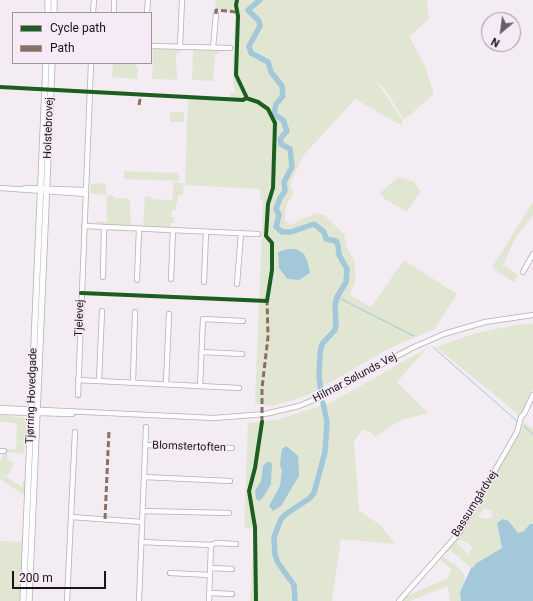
<!DOCTYPE html>
<meta charset="utf-8">
<style>
body{margin:0}
#map{position:relative;width:533px;height:601px;overflow:hidden;background:#f3edf3;font-family:Roboto,sans-serif}
canvas{display:block}
.legend{position:absolute;left:12px;top:12px;width:140px;height:52px;box-sizing:border-box;background:#f5eaf6;border:1px solid #9d949d;margin:0;padding:5px 7px;list-style:none;font-size:12px;color:#181418}
.legend li{display:flex;align-items:center;gap:8px;height:20px}
.legend b{width:20px;border:1px solid #9d949d}
.north{position:absolute;left:481px;top:12px;width:40px;height:40px;box-sizing:border-box;background:#f5eaf6;border:1px solid #9d949d;border-radius:50%;rotate:209deg;font-size:11px;font-weight:700;line-height:16px;text-align:center;color:#181418}
.north::after{content:'';display:block;margin:auto;width:14px;height:18px;background:#656065;clip-path:polygon(50% 0,100% 100%,50% 72%,0 100%)}
.scale{position:absolute;left:12px;top:571px;width:94px;height:18px;box-sizing:border-box;border:2px solid #181418;border-top:0;padding-left:5px;font-size:12px;line-height:14px;white-space:nowrap;color:#181418;-webkit-text-stroke:3px #f5eaf6;paint-order:stroke}
</style>
<div id="map">
<canvas width="533" height="601"></canvas>
<ul class="legend">
<li><b style="height:5px;background:#1b5e20"></b>Cycle path</li>
<li><b style="height:5px;background:#8d6e63"></b>Path</li>
</ul>
<div class="north">N</div>
<div class="scale">200 m</div>
</div>
<script>
const c = document.querySelector('canvas').getContext('2d');
c.lineJoin = 'round';
function paint(path, color) { c.fillStyle = color; c.fill(path, 'evenodd'); }
const shape = rows => new Path2D(rows.map(r => 'M' + r).join(''));
function strokePath(path, color, width, dash) { c.strokeStyle = color; c.lineWidth = width; c.lineCap = dash ? 'butt' : 'round'; c.setLineDash(dash || []); c.stroke(path); }
function drawText(font, color, halo, rows, align = 'center') {
  c.font = font + ' Roboto,sans-serif'; c.lineWidth = 3; c.setLineDash([]); c.textBaseline = 'middle'; c.strokeStyle = halo; c.fillStyle = color; for (const [text, x, y, turn = 0] of rows) {
    c.save(); c.translate(x, y); c.rotate((+turn || 0) * Math.PI / 180); c.textAlign = isNaN(turn) ? turn : align; if (halo) c.strokeText(text, 0, 0); c.fillText(text, 0, 0); c.restore();
  }
}
const green = shape([
 [215,0,427,0,429,19,409,36,425,66,434,94,404,120,384,88,376,81,402,119,402,126,355,99,303,156,290,184,293,194,286,206,285,220,290,225,316,213,324,215,344,234,347,248,354,260,356,277,350,295,371,307,404,260,457,294,435,329,390,348,308,395,273,406,255,404,263,200,260,198,260,189,185,185,188,98,230,100,230,92,236,93,233,83,233,57,236,12,216,10],
 [153,49,180,50,180,53,176,53,177,80,152,79],
 [193,50,219,51,219,54,215,54,213,81,192,80],
 [113,63,135,63,135,66,138,67,137,79,112,77],
 [170,112,184,112,184,122,170,122],
 [124,171,179,173,179,181,124,179],
 [398,177,413,181,421,191,407,212,385,199,380,193],
 [174,182,184,183,183,194,178,196,177,203,175,204,177,210,172,210,171,217,175,217,174,223,171,223,171,230,143,229,145,196,152,197,153,199,172,200],
 [106,183,106,195,90,193,91,184],
 [107,195,114,196,114,198,130,199,131,226,97,225,97,221,107,222],
 [533,202,533,216,516,237,503,265,518,275,514,283,492,267],
 [522,324,533,324,533,388,522,414,518,414,436,347,476,333],
 [427,348,397,382,428,413,401,420,375,437,369,431,363,430,354,441,359,510,380,525,396,544,341,539,332,601,250,601,254,529,244,528,248,423,277,420,332,402],
 [0,415,26,418,26,442,23,454,6,452,6,449,16,449,17,429,16,423,0,422],
 [524,422,533,429,533,524,530,524,524,531,517,533,510,521,503,519,497,523,502,548,475,564,474,567,471,568,450,550,447,553,444,551,458,536,521,431],
 [484,508,491,511,493,516,488,519,478,517],
 [461,539,473,547,468,554,457,543],
 [4,453,9,455,7,459,14,463,8,476,1,473,22,487,23,481,26,482,25,496,0,479,0,462],
 [0,541,23,542,20,601,0,601],
 [442,556,457,566,464,574,465,580,460,592,461,601,450,601,448,586,410,601,401,601,405,597,448,578,451,569,439,558]
]);
const water = shape([
 [288,249,296,249,304,254,307,260,310,273,299,280,287,279,279,268,278,252],
 [286,446,298,456,299,476,281,506,273,511,269,506,280,486,282,471,280,465,281,455,282,449],
 [267,462,270,462,272,464,271,484,262,499,259,501,256,499,255,491,261,481,263,466],
 [503,519,509,521,518,533,524,531,530,524,533,524,533,601,461,601,460,592,471,568,474,567,475,564,502,548,497,523]
]);
const stream = shape([
 [337,297,414,336],
 [433,347,518,422],
 [524,426,533,434]
]);
const river = shape([
 [260,0,248,10,259,21,260,26,249,46,251,53,268,62,271,72,282,86,283,96,276,104,274,114,283,120,287,131,280,139,281,144,290,149,292,167,284,182,285,191,280,198,276,209,279,215,276,227,282,232,291,232,314,224,324,232,326,239,336,241,338,245,339,255,347,269,346,282,337,297,335,306,336,325,335,330,322,344,320,354,319,376,321,392],
 [295,601,294,585,278,563,275,555,274,537,281,519,286,514,310,498,314,493,325,452,327,422,323,403]
]);
const minor = shape([
 [93,13,94,0],
 [114,13,114,0],
 [147,13,148,0],
 [151,46,230,48],
 [180,47,182,0],
 [213,48,216,14],
 [0,188,86,194],
 [22,189,27,188,86,190],
 [84,226,258,234],
 [523,272,533,254],
 [103,277,104,227],
 [171,279,173,230],
 [137,280,139,229],
 [204,282,206,232],
 [237,284,241,233],
 [202,352,242,354],
 [78,380,239,388],
 [99,381,102,311],
 [133,383,135,312],
 [166,384,169,314],
 [200,386,203,319,243,321],
 [78,395,91,63],
 [0,408,214,418,265,414,299,406,325,395,412,348,444,334,485,322,533,315],
 [0,412,72,414],
 [146,445,232,448],
 [0,451,4,451],
 [144,477,230,481],
 [143,511,229,513],
 [71,517,142,522],
 [141,542,211,545,209,601],
 [211,545,216,543,236,544],
 [211,568,232,569],
 [170,573,210,575],
 [210,593,232,594],
 [67,601,75,432],
 [139,601,146,427],
 [399,601,459,533,517,432,521,417,524,414,533,395]
]);
const major = shape([
 [48,13,48,0],
 [54,13,54,0],
 [23,601,46,63],
 [29,601,52,63]
]);
const quiet = shape([
 [216,14,216,10,237,12],
 [139,105,141,94],
 [262,422,262,388,268,337,267,298],
 [105,519,109,430]
]);
const cycleway = shape([
 [237,0,236,5,238,16,236,75,246,96,246,98],
 [0,87,243,100,246,98],
 [81,293,267,301,272,270,272,243,266,236,268,204,273,188,275,123,268,109,258,102,246,98],
 [256,601,255,527,249,491,255,468,262,422]
]);
const streetNames = [
 ["Holstebrovej",49,128,-88],
 ["Tjelevej",80,318,-88],
 ["Hilmar Sølunds Vej",355,378,-28],
 ["Tjørring Hovedgade",32,396,-88],
 ["Blomstertoften",189,447,2],
 ["Bassumgårdvej",475,504,-58]
];
paint(green, '#e1e6d2');
paint(water, '#a2c8da');
strokePath(stream, '#a2c8da', 1);
strokePath(river, '#a2c8da', 5.5);
strokePath(minor, '#b4afb4', 6);
strokePath(major, '#b4afb4', 7);
strokePath(minor, '#fdfcfd', 4.5);
strokePath(major, '#fdfcfd', 5.5);
strokePath(quiet, '#8d6e63', 3, [6, 3]);
strokePath(cycleway, '#1b5e20', 4);
drawText('11px', '#181418', '#f5eaf6', streetNames);
</script>
